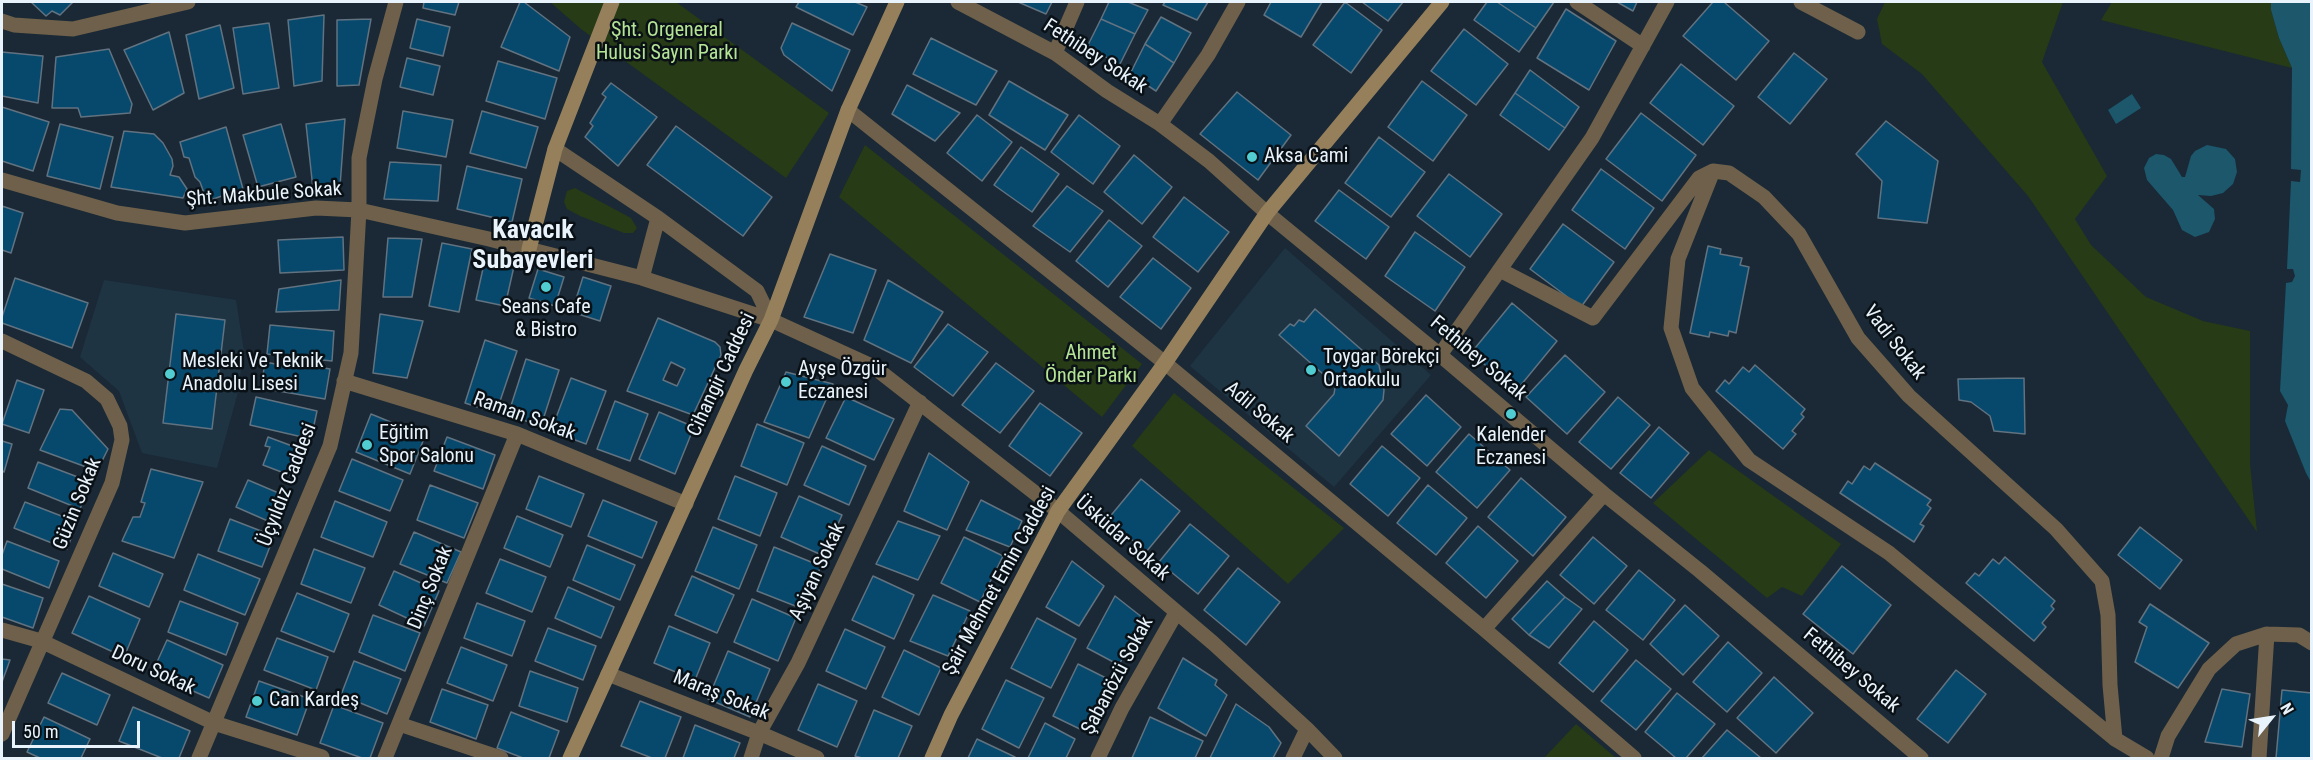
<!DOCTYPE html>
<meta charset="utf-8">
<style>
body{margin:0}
#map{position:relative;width:2313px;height:760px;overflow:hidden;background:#1a2935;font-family:"Roboto Condensed",sans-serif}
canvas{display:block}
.frame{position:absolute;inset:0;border:3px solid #e9f3fb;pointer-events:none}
.north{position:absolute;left:2241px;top:688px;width:60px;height:60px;-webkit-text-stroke:4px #0a1116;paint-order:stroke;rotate:60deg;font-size:16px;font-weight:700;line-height:24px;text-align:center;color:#e9f3fb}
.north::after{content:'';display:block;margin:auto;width:21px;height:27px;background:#e9f3fb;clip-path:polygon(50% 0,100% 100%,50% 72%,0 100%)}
.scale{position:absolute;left:12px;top:721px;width:128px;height:27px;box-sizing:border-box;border:3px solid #e9f3fb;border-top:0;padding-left:8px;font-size:18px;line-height:21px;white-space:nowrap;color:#e9f3fb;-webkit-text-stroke:4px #0a1116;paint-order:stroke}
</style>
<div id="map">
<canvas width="2313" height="760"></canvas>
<div class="frame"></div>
<div class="north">N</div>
<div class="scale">50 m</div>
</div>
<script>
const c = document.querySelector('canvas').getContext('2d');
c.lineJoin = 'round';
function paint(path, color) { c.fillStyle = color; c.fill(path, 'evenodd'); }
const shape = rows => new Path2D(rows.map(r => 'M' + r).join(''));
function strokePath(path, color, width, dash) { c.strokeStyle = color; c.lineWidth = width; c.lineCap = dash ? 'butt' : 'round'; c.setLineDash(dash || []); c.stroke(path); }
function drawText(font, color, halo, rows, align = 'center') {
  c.font = font + ' "Roboto Condensed",sans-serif'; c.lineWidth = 5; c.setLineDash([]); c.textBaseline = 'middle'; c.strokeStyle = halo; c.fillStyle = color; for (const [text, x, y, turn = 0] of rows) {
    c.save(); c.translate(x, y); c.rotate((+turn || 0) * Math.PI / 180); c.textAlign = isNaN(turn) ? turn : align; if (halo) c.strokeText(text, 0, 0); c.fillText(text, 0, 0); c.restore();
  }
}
const built = shape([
 [1285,248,1431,375,1334,487,1190,366],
 [104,280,236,300,244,351,237,396,217,468,142,453,119,391,80,357]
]);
const green = shape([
 [550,2,676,2,829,113,786,178,581,29],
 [1885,2,2063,2,2042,62,2107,176,2075,219,2091,245,2146,297,2203,321,2250,331,2250,464,2257,532,2028,196,1922,74,1882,44,1877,19],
 [2112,2,2271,2,2271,10,2279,38,2292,68,2101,20],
 [865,145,1142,364,1102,417,839,197],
 [575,188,631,218,637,228,633,233,624,233,580,216,567,209,564,202,567,191],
 [1174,393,1344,528,1288,584,1132,446],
 [1709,450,1841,544,1802,596,1782,587,1767,598,1653,503],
 [1576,724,1616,758,1544,758]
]);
const water = shape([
 [2271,2,2311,2,2311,482,2306,473,2285,421,2288,405,2280,391,2286,283,2292,282,2295,276,2293,269,2287,269,2291,181,2300,182,2301,170,2291,169,2292,68,2279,38,2271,10],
 [2132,94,2141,108,2116,124,2108,110],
 [2207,145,2226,149,2235,159,2237,172,2233,184,2223,193,2211,196,2198,195,2214,209,2215,219,2209,232,2195,237,2182,230,2173,210,2147,180,2144,168,2149,158,2156,154,2164,155,2171,159,2182,177,2185,177,2191,156,2195,151]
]);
const building = shape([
 [31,2,73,2,60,15,52,11,46,16,31,2],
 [424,2,459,2,455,15,423,8,424,2],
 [520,2,524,2,570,37,559,71,501,47,520,2],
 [799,2,855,2,867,7,853,35,796,7,799,2],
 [1018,2,1052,2,1046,14,1018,2],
 [1109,2,1128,2,1148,10,1135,34,1101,19,1109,2],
 [1165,2,1208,2,1197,20,1163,5,1165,2],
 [1271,2,1322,2,1301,37,1264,15,1271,2],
 [1345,2,1382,30,1351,73,1313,45,1345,2],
 [1362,2,1403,2,1388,21,1362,2],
 [1487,2,1497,2,1536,28,1519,52,1474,20,1487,2],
 [1497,2,1554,2,1536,28,1497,2],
 [1617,2,1637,2,1633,11,1617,2],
 [1713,2,1724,2,1769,41,1736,80,1683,36,1713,2],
 [1566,9,1616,41,1589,90,1537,58,1566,9],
 [324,15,322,81,294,86,288,20,324,15],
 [1161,17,1191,33,1174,63,1145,44,1161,17],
 [371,19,359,85,337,86,337,20,371,19],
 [417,19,450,27,443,56,410,48,417,19],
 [1101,19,1135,34,1119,66,1088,45,1101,19],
 [269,23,279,88,243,94,233,28,269,23],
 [792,23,850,50,832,91,784,55,781,48,792,23],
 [220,25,234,88,199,99,186,35,220,25],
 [1464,29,1508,64,1476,105,1431,71,1464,29],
 [169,32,184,93,153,110,124,50,169,32],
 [931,38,997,71,976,105,913,74,931,38],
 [1145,44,1174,63,1156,91,1130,74,1145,44],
 [109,49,132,104,130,113,81,117,78,108,52,108,56,57,109,49],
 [2,52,43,56,38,103,2,96,2,52],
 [1794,53,1827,79,1790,124,1758,97,1794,53],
 [407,58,440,66,433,95,400,87,407,58],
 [498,61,557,78,545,119,486,101,498,61],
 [1681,64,1734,106,1703,145,1650,103,1681,64],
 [1530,70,1579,107,1565,128,1515,93,1530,70],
 [1009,81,1068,115,1045,150,989,115,1009,81],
 [1422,81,1467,115,1433,161,1388,127,1422,81],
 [611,83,657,117,618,166,585,137,593,126,590,123,606,97,602,94,611,83],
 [907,85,960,113,935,141,892,114,907,85],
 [1237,92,1291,135,1258,180,1200,134,1237,92],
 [1515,93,1565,128,1549,150,1500,115,1515,93],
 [2,107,49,122,33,171,2,161,2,107],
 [403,111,453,120,446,157,397,148,403,111],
 [482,111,538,127,526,168,470,153,482,111],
 [1641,113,1696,155,1662,201,1606,159,1641,113],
 [977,115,1012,142,982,181,947,153,977,115],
 [1079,115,1120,146,1093,184,1051,152,1079,115],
 [345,119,340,186,313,189,306,124,345,119],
 [1886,121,1938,161,1927,223,1878,218,1882,181,1856,154,1886,121],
 [60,124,113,137,100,189,47,176,60,124],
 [281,124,296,177,258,187,243,135,281,124],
 [676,126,772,197,743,236,647,165,676,126],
 [226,127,243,189,207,201,200,182,195,177,189,158,184,157,180,142,226,127],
 [124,131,154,134,163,143,172,159,173,166,170,175,179,177,187,189,183,198,111,187,124,131],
 [1379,137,1425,172,1391,217,1345,183,1379,137],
 [1021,147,1059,174,1032,212,994,185,1021,147],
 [1134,155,1172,187,1142,224,1104,192,1134,155],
 [390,162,441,165,438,201,384,199,390,162],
 [467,166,522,179,512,222,457,209,467,166],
 [1601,169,1654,208,1625,249,1572,210,1601,169],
 [1449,174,1502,214,1470,257,1417,216,1449,174],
 [1067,186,1103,211,1070,252,1033,226,1067,186],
 [1339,190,1389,227,1366,259,1315,221,1339,190],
 [1184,197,1229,232,1198,272,1153,237,1184,197],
 [2,206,23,213,11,253,2,250,2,206],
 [1109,220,1142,246,1108,287,1076,261,1109,220],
 [1563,224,1614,262,1581,307,1530,269,1563,224],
 [1415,232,1465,267,1435,311,1385,276,1415,232],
 [343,237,344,270,280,273,278,240,343,237],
 [388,238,422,239,412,297,383,297,388,238],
 [442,243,472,249,459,312,429,306,442,243],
 [1708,246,1721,249,1720,254,1742,258,1740,265,1749,267,1736,333,1729,331,1728,336,1710,332,1709,337,1690,333,1708,246],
 [830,254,876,270,853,333,804,317,830,254],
 [486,255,515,262,505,306,476,300,486,255],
 [1153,258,1191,288,1161,329,1120,297,1153,258],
 [538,269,564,277,555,306,529,298,538,269],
 [583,277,611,286,600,321,572,312,583,277],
 [15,278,88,303,72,348,2,323,2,317,15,278],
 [341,280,339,310,276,312,279,289,341,280],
 [888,280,943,312,911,363,864,340,888,280],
 [1512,303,1557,341,1516,391,1471,353,1512,303],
 [1315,309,1379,365,1384,390,1383,400,1339,456,1306,426,1334,394,1335,388,1332,382,1279,335,1290,324,1294,326,1299,320,1304,322,1315,309],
 [176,314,225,320,212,429,163,423,176,314],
 [380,314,423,321,407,378,373,373,380,314],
 [658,318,715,342,720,347,721,355,693,415,627,391,658,318],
 [671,362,685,369,677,386,663,380,671,362],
 [948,324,988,352,953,396,914,367,948,324],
 [270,325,334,331,332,361,267,354,270,325],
 [485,340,517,351,496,413,465,403,485,340],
 [1565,355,1605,392,1567,434,1526,397,1565,355],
 [526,359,559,370,541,426,508,415,526,359],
 [287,361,330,369,325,399,261,388,265,362,286,366,287,361],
 [996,363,1034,391,1000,433,962,405,996,363],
 [1755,365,1805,409,1801,414,1804,417,1792,431,1796,434,1783,449,1716,391,1725,380,1729,384,1743,367,1749,372,1755,365],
 [786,372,833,384,809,438,764,422,786,372],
 [571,378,606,391,586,444,551,431,571,378],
 [2024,378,2025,434,1994,431,1990,416,1971,402,1959,400,1958,379,2024,378],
 [17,380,44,390,29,433,2,424,17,380],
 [1426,395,1461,427,1427,466,1391,434,1426,395],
 [256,397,317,411,311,439,250,425,256,397],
 [846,397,894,419,874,460,826,438,846,397],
 [1618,397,1650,425,1611,469,1579,442,1618,397],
 [615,401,648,414,630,461,597,449,615,401],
 [1040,403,1082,433,1050,476,1009,446,1040,403],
 [60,409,72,410,108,449,97,471,40,450,60,409],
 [659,412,694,427,675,474,639,459,659,412],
 [371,414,425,436,410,474,356,452,371,414],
 [757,424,804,443,787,485,741,466,757,424],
 [1659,427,1689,453,1651,498,1620,473,1659,427],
 [1469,434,1510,470,1477,508,1436,472,1469,434],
 [268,437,303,450,292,476,263,465,270,447,265,446,268,437],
 [447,437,495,455,483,489,434,471,447,437],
 [2,441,12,444,4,472,2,471,2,441],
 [822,446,866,466,849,505,804,485,822,446],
 [1382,446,1420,478,1388,516,1350,484,1382,446],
 [929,453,969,482,947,530,904,511,929,453],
 [352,459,403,480,390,511,339,491,352,459],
 [38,462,91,482,80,509,28,488,38,462],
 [1875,463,1931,500,1927,505,1931,508,1920,524,1924,526,1914,542,1840,493,1848,481,1852,484,1864,466,1870,470,1875,463],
 [151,469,203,482,174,558,122,541,133,517,140,517,145,503,141,502,151,469],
 [539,476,584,494,571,527,526,509,539,476],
 [735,476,777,493,760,536,718,519,735,476],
 [1521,478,1566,517,1533,556,1488,517,1521,478],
 [1141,479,1180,511,1146,552,1108,519,1141,479],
 [248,480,288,497,277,525,236,507,248,480],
 [430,485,478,503,464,538,417,520,430,485],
 [1428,485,1467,518,1436,555,1397,523,1428,485],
 [799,496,842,515,824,556,781,537,799,496],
 [603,500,657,522,642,558,588,536,603,500],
 [981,500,1022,521,1010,547,966,530,981,500],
 [335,501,387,522,373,557,321,537,335,501],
 [25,502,77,522,67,549,14,528,25,502],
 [517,516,563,535,550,567,504,548,517,516],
 [230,519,274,536,262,567,218,551,230,519],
 [898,521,940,536,918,580,876,564,898,521],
 [1190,524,1229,556,1198,594,1159,562,1190,524],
 [1478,526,1518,561,1486,598,1446,563,1478,526],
 [713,527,757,545,739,589,695,571,713,527],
 [2140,527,2182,560,2160,589,2118,555,2140,527],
 [414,532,461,552,447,583,400,564,414,532],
 [964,537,1003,556,980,602,941,583,964,537],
 [1593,537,1627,566,1594,604,1560,575,1593,537],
 [7,541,59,561,49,588,2,569,2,555,7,541],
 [587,545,635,565,620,600,573,580,587,545],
 [774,547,821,566,803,609,757,591,774,547],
 [314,549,365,568,351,603,301,584,314,549],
 [113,553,163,574,149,607,99,586,113,553],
 [198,554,260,579,245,615,184,590,198,554],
 [2005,557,2055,601,2051,606,2054,609,2042,623,2046,627,2034,641,1966,583,1975,573,1979,576,1993,559,1999,564,2005,557],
 [500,559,546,577,532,612,486,593,500,559],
 [1072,561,1104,586,1079,626,1046,607,1072,561],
 [1842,566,1891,605,1853,654,1803,614,1842,566],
 [1238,568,1280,602,1246,645,1204,610,1238,568],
 [1639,570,1675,600,1643,640,1606,610,1639,570],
 [394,571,439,591,424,626,379,605,394,571],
 [692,576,734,595,717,633,675,615,692,576],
 [873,576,914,595,894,639,852,620,873,576],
 [1547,581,1565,597,1529,635,1512,619,1547,581],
 [2,584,43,598,33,628,2,617,2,584],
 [568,587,614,607,601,638,555,618,568,587],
 [297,593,349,614,334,652,281,631,297,593],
 [933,595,970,611,948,656,910,641,933,595],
 [89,596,140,619,124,657,72,633,89,596],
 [1115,596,1143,618,1119,665,1087,648,1115,596],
 [1565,597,1582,609,1549,648,1529,635,1565,597],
 [752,599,796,618,778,661,734,642,752,599],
 [180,601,238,623,226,655,168,632,180,601],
 [477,603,525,621,512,656,464,638,477,603],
 [2150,604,2209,643,2178,688,2135,662,2147,627,2139,622,2150,604],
 [1685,605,1719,636,1683,675,1650,644,1685,605],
 [373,615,420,633,405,671,359,652,373,615],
 [1037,618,1076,639,1051,688,1011,668,1037,618],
 [1594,621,1628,650,1593,692,1559,663,1594,621],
 [669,626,710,643,695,680,654,663,669,626],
 [548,628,596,646,583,680,535,661,548,628],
 [845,629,885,647,866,689,826,671,845,629],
 [277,638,328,657,316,690,264,670,277,638],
 [167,640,223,665,209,698,152,673,167,640],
 [1728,642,1762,673,1727,712,1693,682,1728,642],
 [461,647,507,665,493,701,447,683,461,647],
 [904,650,941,668,919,715,882,697,904,650],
 [728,651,770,669,750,717,708,699,728,651],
 [1183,658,1217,680,1215,685,1227,695,1206,736,1158,708,1183,658],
 [2,659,10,660,2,682,2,659],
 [1636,660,1671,689,1636,730,1601,701,1636,660],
 [354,661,401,679,387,714,341,695,354,661],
 [1078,664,1110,680,1084,731,1053,716,1078,664],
 [1956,670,1986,694,1948,743,1917,719,1956,670],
 [530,671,578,688,567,722,519,706,530,671],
 [62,673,110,695,97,725,48,703,62,673],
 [1774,677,1813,713,1776,753,1737,718,1774,677],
 [1006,680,1044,698,1019,748,982,729,1006,680],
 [259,681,310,699,297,735,246,717,259,681],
 [818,684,857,701,837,747,798,730,818,684],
 [442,689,488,705,476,739,430,722,442,689],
 [2222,689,2250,694,2242,747,2205,742,2222,689],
 [2282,690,2312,693,2312,758,2276,758,2282,690],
 [1677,693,1715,724,1686,758,1676,758,1645,732,1677,693],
 [640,701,681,717,665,758,652,758,621,746,640,701],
 [1236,704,1269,727,1281,743,1273,758,1210,758,1236,704],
 [334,705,383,723,370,758,362,758,320,743,334,705],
 [133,707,190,731,179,758,162,758,119,741,133,707],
 [874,710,912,726,898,758,862,758,855,756,874,710],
 [511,712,559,731,549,758,523,758,497,748,511,712],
 [44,717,90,739,81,758,40,758,27,752,44,717],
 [1150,717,1203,741,1195,758,1132,758,1150,717],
 [1045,723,1075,739,1066,758,1028,758,1045,723],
 [695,725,740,743,734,758,683,758,695,725],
 [1727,730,1761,758,1702,758,1727,730],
 [977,739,1015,757,1014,758,968,758,977,739]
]);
const street = shape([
 [958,2,1055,53,1107,91,1160,124,1209,161,1267,213,1440,355,1604,494,1700,571,1921,758],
 [1577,2,1643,46],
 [1801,2,1858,32],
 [2,21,14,25,73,29,188,2],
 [1055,53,1077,2],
 [848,110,1165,363,1484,629,1634,758],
 [1160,124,1208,55,1238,2],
 [555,149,658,218,757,291,771,320],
 [1713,171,1678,259,1671,328,1692,388,1749,460,1889,553,2115,739],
 [2,180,117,213,185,223,316,208,359,210,489,239,642,278,771,320,874,367,1058,511,1213,643,1307,729,1335,758],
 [1500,270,1593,318,1699,178,1713,171,1729,173,1764,197,1799,234,1858,338,1909,396,2056,529,2102,581,2108,615,2110,685,2115,739,2147,758],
 [642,278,658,218],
 [2,341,86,381,107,399,120,426,122,440,112,483,2,734],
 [1440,355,1592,138,1667,2],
 [344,381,517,434,686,504],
 [1484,629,1604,494],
 [2,630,41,641,214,723,322,757],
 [608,674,759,733,817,758],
 [399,724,501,758],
 [199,758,330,446,351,353,359,210,359,158,375,79,396,2],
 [385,758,517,434],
 [751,758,759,733,798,663,920,402],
 [1098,758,1122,708,1176,613],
 [1293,758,1307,729],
 [2161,758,2168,736,2209,669,2236,644,2267,634,2299,635,2312,643],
 [2259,758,2267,634]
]);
const secondary = shape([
 [529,249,555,149,612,2],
 [570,758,746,370,771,320,848,110,897,2],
 [932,758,951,715,1058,511,1165,363,1267,213,1442,2]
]);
const markers = [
 [1252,157,6,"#51ccd1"],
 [546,287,6,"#51ccd1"],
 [1311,370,6,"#51ccd1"],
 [170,374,6,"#51ccd1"],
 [786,382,6,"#51ccd1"],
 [1511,414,6,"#51ccd1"],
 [367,445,6,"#51ccd1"],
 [257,701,6,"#51ccd1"]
];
const parkNames = [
 ["Şht. Orgeneral",667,31],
 ["Hulusi Sayın Parkı",667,54],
 ["Ahmet",1091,354],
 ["Önder Parkı",1091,377]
];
const streetNames = [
 ["Fethibey Sokak",1095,57,33],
 ["Şht. Makbule Sokak",264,195,-4],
 ["Vadi Sokak",1894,343,52],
 ["Fethibey Sokak",1478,359,40],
 ["Cihangir Caddesi",722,375,-65],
 ["Adil Sokak",1259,413,40],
 ["Raman Sokak",524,417,20],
 ["Üçyıldız Caddesi",288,485,-69],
 ["Güzin Sokak",78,504,-68],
 ["Üsküdar Sokak",1122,539,41],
 ["Aşiyan Sokak",818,572,-65],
 ["Şair Mehmet Emin Caddesi",1000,581,-61],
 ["Dinç Sokak",431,588,-68],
 ["Doru Sokak",153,671,25],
 ["Fethibey Sokak",1851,671,40],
 ["Şabanözü Sokak",1118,676,-62],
 ["Maraş Sokak",721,696,22]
];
const poiNames = [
 ["Aksa Cami",1264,157],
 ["Seans Cafe",546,308,"center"],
 ["& Bistro",546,331,"center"],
 ["Toygar Börekçi",1323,358],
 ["Ortaokulu",1323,381],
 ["Mesleki Ve Teknik",182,362],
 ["Anadolu Lisesi",182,385],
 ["Ayşe Özgür",798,370],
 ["Eczanesi",798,393],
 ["Eğitim",379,434],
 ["Spor Salonu",379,457],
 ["Kalender",1511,436,"center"],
 ["Eczanesi",1511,459,"center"],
 ["Can Kardeş",269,701]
];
const districtNames = [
 ["Kavacık",533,231],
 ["Subayevleri",533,261]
];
paint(built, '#1e3443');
paint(green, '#263b16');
paint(water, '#1c576c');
paint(building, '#07496d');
strokePath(building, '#617280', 1.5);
strokePath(street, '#6e604a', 15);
strokePath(secondary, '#96805c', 15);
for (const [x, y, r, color] of markers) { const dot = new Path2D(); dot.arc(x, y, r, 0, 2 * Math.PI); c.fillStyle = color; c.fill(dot); strokePath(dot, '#0a1116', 2); }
drawText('20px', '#b5e495', '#0a1116', parkNames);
drawText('20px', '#e9f3fb', '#0a1116', streetNames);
drawText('20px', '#e9f3fb', '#0a1116', poiNames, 'left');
drawText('bold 26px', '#e9f3fb', '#0a1116', districtNames);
</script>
